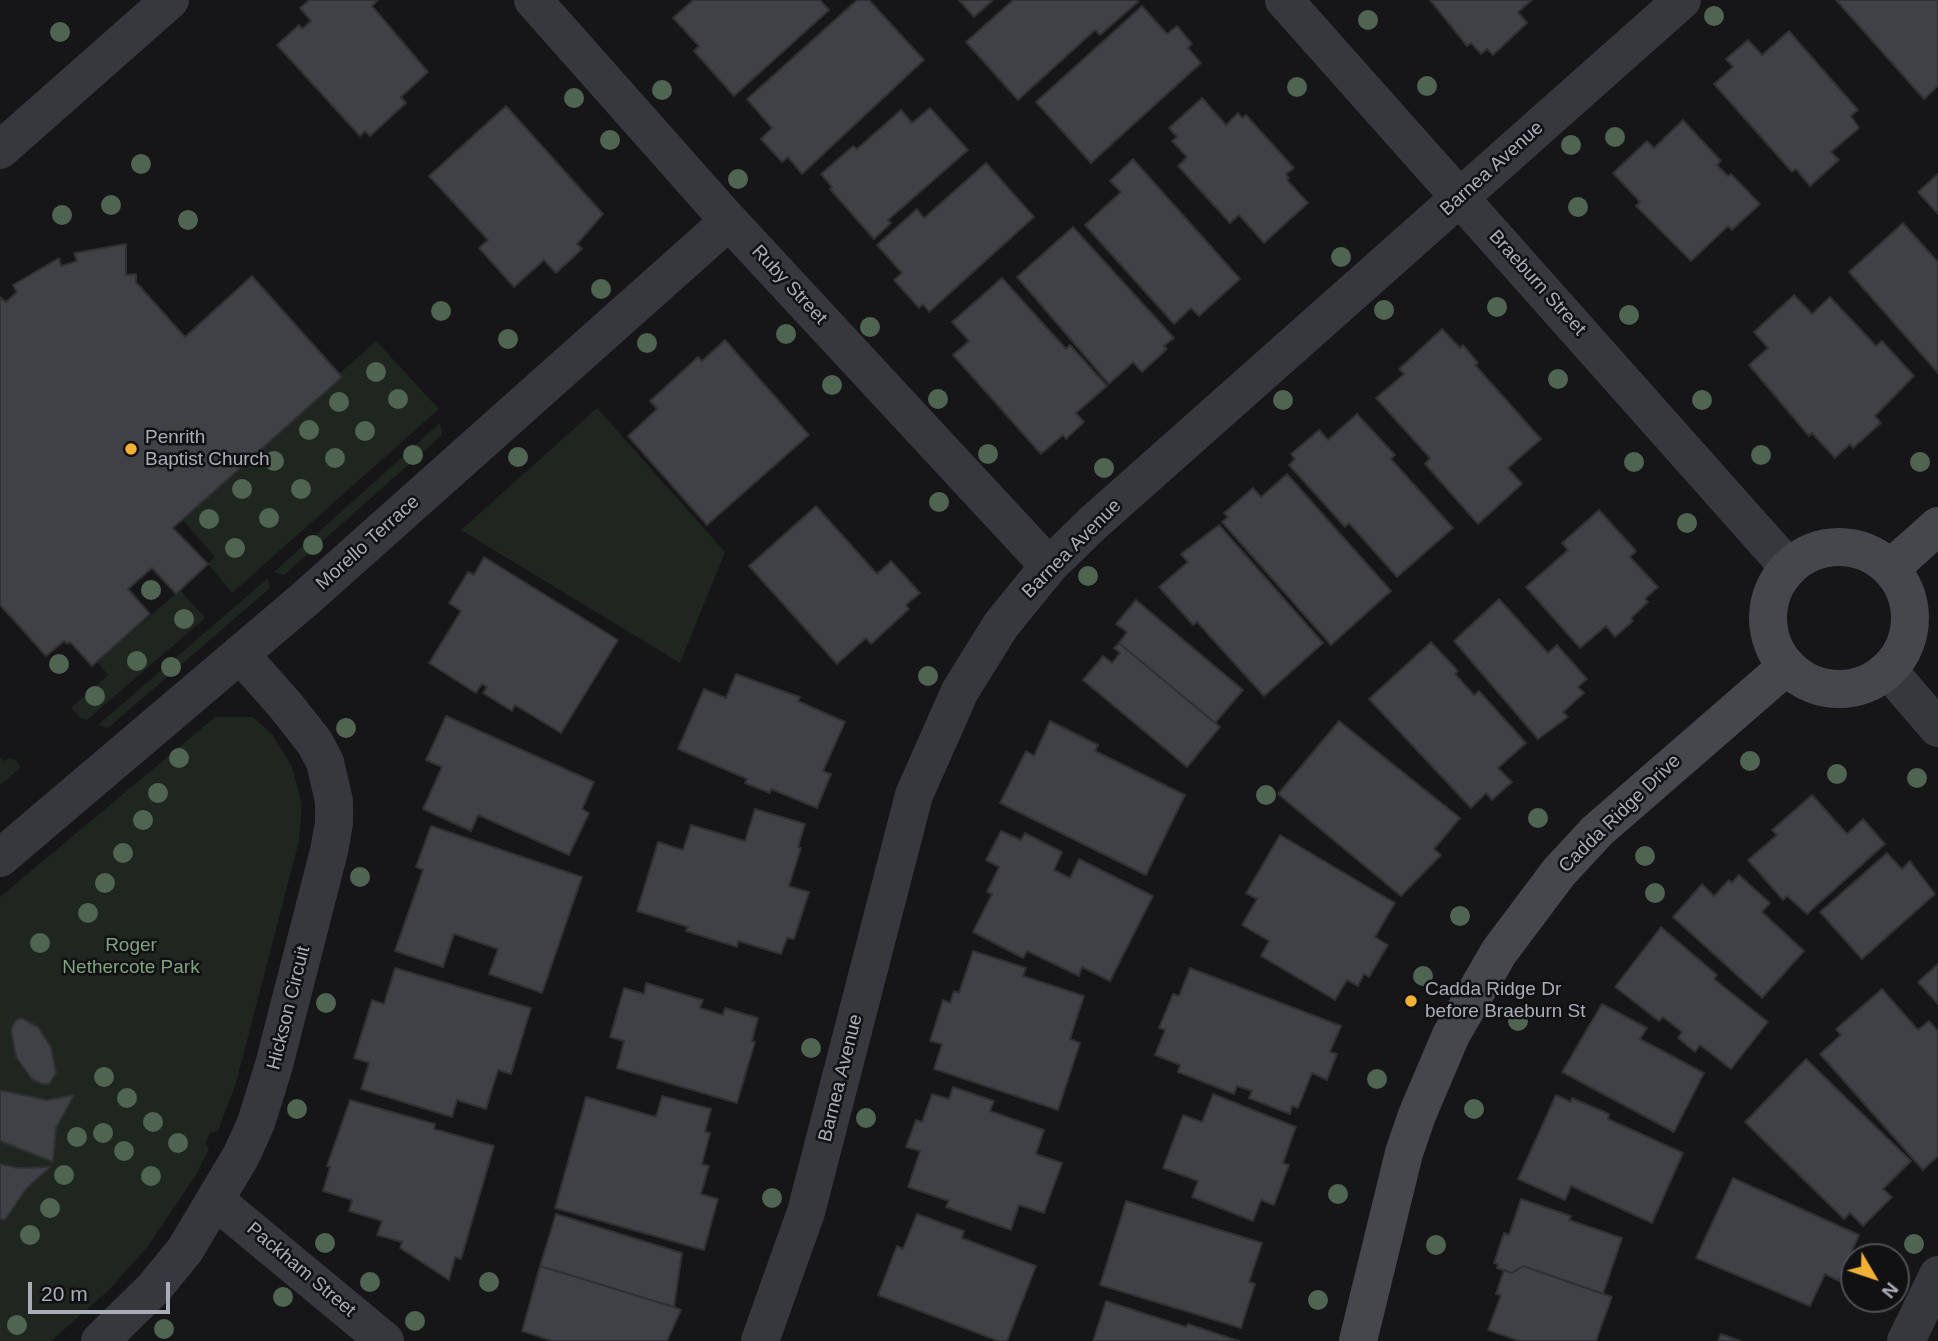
<!DOCTYPE html>
<style>
body{margin:0}
#map{position:relative;width:1938px;height:1341px;overflow:hidden;background:#161618;font-family:Helvetica,sans-serif}
canvas{display:block}
.north{position:absolute;left:1840px;top:1243px;width:70px;height:70px;box-sizing:border-box;background:#111113;border:2px solid #4d4f55;border-radius:50%;rotate:129deg;font-size:19px;font-weight:700;line-height:28px;text-align:center;color:#a8adb8}
.north::after{content:'';display:block;margin:auto;width:24px;height:32px;background:#f2b134;clip-path:polygon(50% 0,100% 100%,50% 72%,0 100%)}
.scale{position:absolute;left:28px;top:1282px;width:142px;height:32px;box-sizing:border-box;border:4px solid #a8adb8;border-top:0;padding-left:9px;font-size:21px;line-height:24px;white-space:nowrap;color:#a8adb8;-webkit-text-stroke:5px #111113;paint-order:stroke}
</style>
<div id="map">
<canvas width="1938" height="1341"></canvas>
<div class="north">N</div>
<div class="scale">20 m</div>
</div>
<script>
const c = document.querySelector('canvas').getContext('2d');
c.lineJoin = 'round';
function paint(path, color) { c.fillStyle = color; c.fill(path, 'evenodd'); }
const shape = rows => new Path2D(rows.map(r => 'M' + r).join(''));
function strokePath(path, color, width, dash) { c.strokeStyle = color; c.lineWidth = width; c.lineCap = dash ? 'butt' : 'round'; c.setLineDash(dash || []); c.stroke(path); }
function drawText(font, color, halo, rows, align = 'center') {
  c.font = font + ' Helvetica,sans-serif'; c.lineWidth = 5; c.setLineDash([]); c.textBaseline = 'middle'; c.strokeStyle = halo; c.fillStyle = color; for (const [text, x, y, turn = 0] of rows) {
    c.save(); c.translate(x, y); c.rotate((+turn || 0) * Math.PI / 180); c.textAlign = isNaN(turn) ? turn : align; if (halo) c.strokeText(text, 0, 0); c.fillText(text, 0, 0); c.restore();
  }
}
const green = shape([
 [376,341,439,409,232,593,208,564,215,557,183,520,342,378,339,374],
 [597,408,725,552,680,663,461,530],
 [440,423,442,435,284,575,274,572],
 [268,578,270,588,108,728,98,725],
 [180,590,205,618,87,720,80,718,71,708,108,675,97,662],
 [215,717,253,717,272,734,292,767,302,804,299,841,236,1083,218,1131,210,1133,205,1143,209,1149,196,1175,148,1246,109,1290,51,1341,0,1341,0,897],
 [0,757,4,761,9,758,15,760,21,767,0,785]
]);
const building = shape([
 [309,0,378,0,372,6,428,72,401,97,406,103,370,136,365,131,360,136,277,45,299,25,302,29,311,21,300,8,309,0],
 [693,0,820,0,829,10,734,96,694,51,699,46,673,18,693,0],
 [857,0,869,0,924,60,802,174,788,157,782,162,761,139,772,128,747,99,857,0],
 [959,0,993,0,974,17,959,0],
 [1013,0,1136,0,1138,2,1100,35,1095,30,1018,100,966,42,1013,0],
 [1430,0,1532,0,1518,12,1527,23,1493,55,1487,49,1481,54,1471,43,1467,46,1430,0],
 [1836,0,1938,0,1938,86,1924,99,1836,0],
 [1142,6,1167,34,1177,26,1192,44,1188,48,1201,63,1091,163,1036,102,1142,6],
 [1789,31,1858,110,1851,116,1859,128,1831,152,1839,160,1810,186,1796,169,1792,172,1714,84,1733,67,1726,59,1748,40,1762,55,1789,31],
 [1202,98,1226,125,1238,113,1242,118,1246,115,1294,168,1286,174,1289,178,1287,180,1308,203,1264,243,1239,215,1230,223,1178,166,1187,157,1172,141,1177,137,1169,128,1202,98],
 [506,106,603,214,577,244,582,249,556,273,544,260,514,287,479,248,488,240,429,176,506,106],
 [930,108,968,150,888,220,891,223,874,239,830,189,832,187,821,174,853,146,857,149,901,110,912,123,930,108],
 [1683,120,1721,161,1717,165,1728,176,1731,174,1760,204,1732,230,1728,226,1691,261,1636,206,1640,202,1613,173,1647,141,1654,148,1683,120],
 [1133,159,1240,279,1199,316,1191,308,1174,324,1085,225,1121,192,1110,181,1133,159],
 [986,163,1034,217,929,312,923,304,919,308,894,280,902,273,877,245,917,209,924,218,986,163],
 [1938,174,1938,214,1918,192,1938,174],
 [1903,223,1938,262,1938,373,1849,272,1903,223],
 [1073,227,1174,338,1164,346,1167,349,1142,372,1133,362,1109,384,1017,277,1073,227],
 [126,244,126,275,136,274,136,282,185,337,252,276,342,377,173,528,208,564,176,594,152,568,128,589,150,614,92,666,70,642,67,644,64,641,46,656,0,605,0,297,6,302,17,292,13,285,59,258,61,266,77,261,74,253,126,244],
 [1002,278,1066,349,1070,345,1107,386,1076,413,1084,422,1066,439,1063,435,1041,454,953,355,969,341,952,322,1002,278],
 [1794,295,1812,314,1830,297,1876,346,1882,341,1914,376,1875,416,1881,423,1853,448,1850,444,1835,458,1812,433,1809,436,1749,365,1768,348,1754,332,1794,295],
 [1442,329,1460,348,1463,345,1478,363,1475,365,1541,439,1508,468,1522,484,1478,524,1425,464,1430,458,1376,398,1404,374,1399,369,1442,329],
 [725,340,809,435,707,525,628,436,657,409,650,401,698,357,702,361,725,340],
 [1357,414,1395,455,1391,459,1453,528,1397,577,1349,523,1345,527,1289,465,1295,459,1291,454,1319,430,1328,440,1357,414],
 [1287,474,1391,591,1331,645,1222,522,1228,517,1224,513,1253,488,1261,497,1287,474],
 [816,506,877,574,891,561,920,593,906,605,909,609,871,644,866,638,837,664,749,566,816,506],
 [1599,510,1636,551,1630,557,1658,587,1645,599,1648,602,1631,618,1633,621,1615,637,1606,626,1580,648,1526,587,1568,550,1562,543,1599,510],
 [1219,525,1323,643,1264,696,1197,622,1193,625,1159,587,1188,562,1181,554,1219,525],
 [484,557,618,640,561,733,515,705,512,711,483,693,487,687,482,684,476,693,429,663,461,611,449,603,468,572,474,575,484,557],
 [1499,599,1548,653,1557,645,1587,679,1578,687,1584,693,1563,712,1568,717,1538,739,1454,641,1499,599],
 [1136,600,1243,690,1215,723,1119,643,1127,632,1116,624,1136,600],
 [1431,642,1458,671,1455,674,1474,695,1479,691,1526,743,1498,768,1512,782,1492,800,1486,793,1471,808,1369,699,1431,642],
 [1119,643,1220,727,1187,767,1083,680,1103,656,1112,663,1120,653,1114,648,1119,643],
 [736,674,800,697,798,701,845,722,823,771,831,774,817,808,771,789,770,793,745,783,747,779,678,749,704,689,726,698,736,674],
 [446,716,594,782,582,809,589,813,569,855,478,815,471,831,423,809,442,767,426,760,446,716],
 [1050,721,1098,745,1095,751,1185,795,1146,875,1000,803,1026,751,1034,756,1050,721],
 [1339,721,1460,818,1434,849,1441,855,1401,896,1278,794,1339,721],
 [1812,795,1847,834,1863,819,1885,844,1807,914,1787,896,1783,900,1748,860,1777,835,1772,830,1812,795],
 [755,809,805,824,798,847,801,848,789,886,809,892,794,939,787,938,781,954,738,941,737,947,686,931,688,927,637,911,658,842,683,850,691,825,745,841,755,809],
 [431,826,582,877,542,993,489,974,498,949,454,934,443,967,395,951,423,870,416,867,431,826],
 [1001,831,1021,840,1025,833,1062,852,1054,870,1070,878,1079,859,1153,896,1110,981,1082,967,1079,976,1027,951,1023,958,973,932,992,894,987,892,999,867,986,860,1001,831],
 [1280,835,1395,903,1375,937,1388,945,1369,977,1364,974,1358,986,1347,980,1335,1000,1261,956,1269,941,1242,925,1257,899,1246,893,1280,835],
 [1887,853,1902,869,1910,861,1935,894,1862,959,1820,912,1887,853],
 [1739,875,1770,903,1762,912,1804,951,1762,998,1673,917,1702,884,1714,896,1729,880,1732,883,1739,875],
 [1661,927,1717,975,1714,979,1768,1022,1731,1069,1700,1045,1695,1052,1678,1038,1682,1032,1663,1017,1659,1021,1615,987,1661,927],
 [973,951,1026,968,1023,976,1084,996,1070,1039,1080,1043,1058,1110,934,1069,942,1044,930,1041,943,1000,950,1003,954,991,959,993,973,951],
 [1938,964,1938,1004,1918,982,1938,964],
 [395,968,531,1008,511,1074,498,1070,486,1109,457,1100,452,1117,361,1089,369,1063,354,1058,372,1000,384,1004,395,968],
 [1190,968,1341,1026,1330,1052,1337,1054,1327,1080,1312,1073,1298,1108,1292,1106,1290,1114,1249,1098,1252,1091,1237,1086,1234,1094,1178,1072,1180,1065,1155,1055,1165,1030,1159,1028,1173,994,1179,996,1190,968],
 [646,983,703,1000,700,1008,723,1015,725,1008,758,1018,752,1041,755,1042,737,1103,617,1068,624,1041,610,1037,624,988,644,994,646,983],
 [1882,989,1918,1030,1929,1021,1938,1031,1938,1156,1923,1170,1820,1054,1841,1035,1836,1029,1882,989],
 [1602,1004,1647,1028,1640,1039,1704,1073,1674,1132,1562,1072,1602,1004],
 [21,1018,38,1027,51,1047,56,1073,49,1084,42,1084,32,1079,16,1057,11,1030,15,1021,21,1018],
 [1806,1059,1911,1161,1883,1189,1892,1197,1863,1226,1850,1213,1844,1219,1745,1122,1806,1059],
 [953,1087,994,1101,990,1111,1044,1130,1036,1154,1062,1163,1044,1213,1019,1205,1011,1230,946,1207,949,1201,908,1187,920,1151,906,1147,916,1120,922,1122,932,1094,949,1099,953,1087],
 [0,1090,47,1100,74,1095,56,1128,53,1162,0,1141,0,1090],
 [1213,1094,1296,1127,1283,1163,1289,1165,1274,1205,1261,1200,1253,1221,1192,1197,1198,1181,1163,1168,1183,1115,1202,1122,1213,1094],
 [1556,1095,1571,1102,1572,1098,1609,1114,1608,1119,1683,1153,1652,1223,1571,1186,1565,1200,1518,1179,1556,1095],
 [662,1096,711,1109,705,1132,710,1133,702,1164,709,1166,701,1194,718,1199,704,1250,555,1208,586,1097,656,1117,662,1096],
 [350,1100,435,1124,434,1129,494,1146,461,1259,455,1257,449,1280,400,1248,402,1242,377,1235,382,1221,349,1211,352,1200,323,1191,330,1167,327,1166,350,1100],
 [0,1164,18,1168,50,1167,26,1189,5,1220,0,1219,0,1164],
 [1733,1178,1859,1235,1839,1281,1825,1274,1810,1306,1696,1258,1733,1178],
 [1521,1199,1571,1216,1569,1220,1622,1238,1603,1294,1523,1266,1512,1273,1497,1268,1498,1264,1494,1263,1504,1233,1509,1235,1521,1199],
 [1126,1201,1262,1243,1249,1282,1255,1284,1241,1328,1100,1285,1126,1201],
 [556,1214,682,1253,674,1307,540,1266,556,1214],
 [917,1214,964,1231,962,1238,1036,1266,1007,1341,998,1341,878,1295,897,1246,903,1249,917,1214],
 [540,1266,674,1307,681,1310,667,1341,552,1341,522,1331,540,1266],
 [1523,1266,1612,1297,1596,1341,1519,1341,1488,1330,1501,1295,1496,1294,1504,1270,1512,1273,1523,1266],
 [1106,1301,1186,1327,1188,1324,1239,1341,1093,1341,1106,1301],
 [1721,1334,1741,1341,1718,1341,1721,1334]
]);
const street = shape([
 [533,0,729,221,1049,566],
 [1284,0,1789,568],
 [0,150,170,0],
 [1888,670,1938,728],
 [0,858,305,599,729,221],
 [216,1201,385,1341],
 [100,1341,154,1288,185,1250,241,1156,256,1123,274,1065,329,851,334,823,334,801,325,762,315,743,286,706,240,654],
 [760,1341,806,1212,914,795,960,691,1001,625,1049,566,1092,524,1682,0],
 [1906,1341,1938,1275]
]);
const secondary = shape([
 '1768 618a71 71 0 1 1 142 0a71 71 0 1 1-142 0Z',
 [1891,568,1938,526],
 [1358,1341,1404,1153,1417,1115,1451,1035,1499,952,1559,872,1597,831,1787,666]
]);
const trees = [
 [1714,16],
 [1368,20],
 [60,32],
 [1427,86],
 [1297,87],
 [662,90],
 [574,98],
 [1615,137],
 [610,140],
 [1571,145],
 [141,164],
 [738,179],
 [111,205],
 [1578,207],
 [62,215],
 [188,220],
 [1341,257],
 [601,289],
 [1497,307],
 [1384,310],
 [441,311],
 [1629,315],
 [870,327],
 [786,334],
 [508,339],
 [647,343],
 [376,372],
 [1558,379],
 [832,385],
 [398,399],
 [938,399],
 [1283,400],
 [1702,400],
 [339,402],
 [309,430],
 [365,431],
 [988,454],
 [413,455],
 [1761,455],
 [518,457],
 [335,458],
 [274,461],
 [1634,462],
 [1920,462],
 [1104,468],
 [242,489],
 [301,489],
 [939,502],
 [269,518],
 [209,519],
 [1687,523],
 [313,545],
 [235,548],
 [1088,576],
 [151,590],
 [184,619],
 [137,661],
 [59,664],
 [171,667],
 [928,676],
 [95,696],
 [346,728],
 [179,758],
 [1750,761],
 [1837,774],
 [1917,778],
 [158,793],
 [1266,795],
 [1538,818],
 [143,820],
 [123,853],
 [1645,856],
 [360,877],
 [105,883],
 [1655,893],
 [88,913],
 [1460,916],
 [40,943],
 [1423,976],
 [326,1003],
 [1518,1021],
 [811,1048],
 [104,1077],
 [1377,1079],
 [127,1098],
 [297,1109],
 [1474,1109],
 [866,1118],
 [153,1122],
 [103,1133],
 [77,1137],
 [178,1143],
 [124,1151],
 [64,1175],
 [151,1176],
 [1338,1194],
 [772,1198],
 [50,1208],
 [30,1235],
 [325,1243],
 [1914,1244],
 [1436,1245],
 [370,1282],
 [489,1282],
 [283,1297],
 [1318,1300],
 [415,1321],
 [17,1325],
 [164,1329]
];
const markers = [
 [131,449,7,"#f2b134"],
 [1411,1001,7,"#f2b134"]
];
const streetNames = [
 ["Barnea Avenue",1492,169,-42],
 ["Braeburn Street",1537,283,48],
 ["Ruby Street",789,285,47],
 ["Morello Terrace",368,543,-42],
 ["Barnea Avenue",1072,549,-45],
 ["Cadda Ridge Drive",1620,814,-44],
 ["Hickson Circuit",289,1008,-76],
 ["Barnea Avenue",841,1078,-76],
 ["Packham Street",301,1270,40]
];
const poiNames = [
 ["Penrith",145,438],
 ["Baptist Church",145,460],
 ["Cadda Ridge Dr",1425,990],
 ["before Braeburn St",1425,1012]
];
const parkNames = [
 ["Roger",131,946],
 ["Nethercote Park",131,968]
];
paint(green, '#1e261f');
paint(building, '#404145');
strokePath(building, '#303034', 2);
strokePath(street, '#37383d', 38);
strokePath(secondary, '#45474d', 38);
c.fillStyle = '#506452';
for (const [x, y] of trees) { c.beginPath(); c.arc(x, y, 10, 0, 2 * Math.PI); c.fill(); }
for (const [x, y, r, color] of markers) { const dot = new Path2D(); dot.arc(x, y, r, 0, 2 * Math.PI); c.fillStyle = color; c.fill(dot); strokePath(dot, '#111113', 2.5); }
drawText('19px', '#a8adb8', '#111113', streetNames);
drawText('19px', '#a8adb8', '#111113', poiNames, 'left');
drawText('19px', '#7fa381', '#111113', parkNames);
</script>
